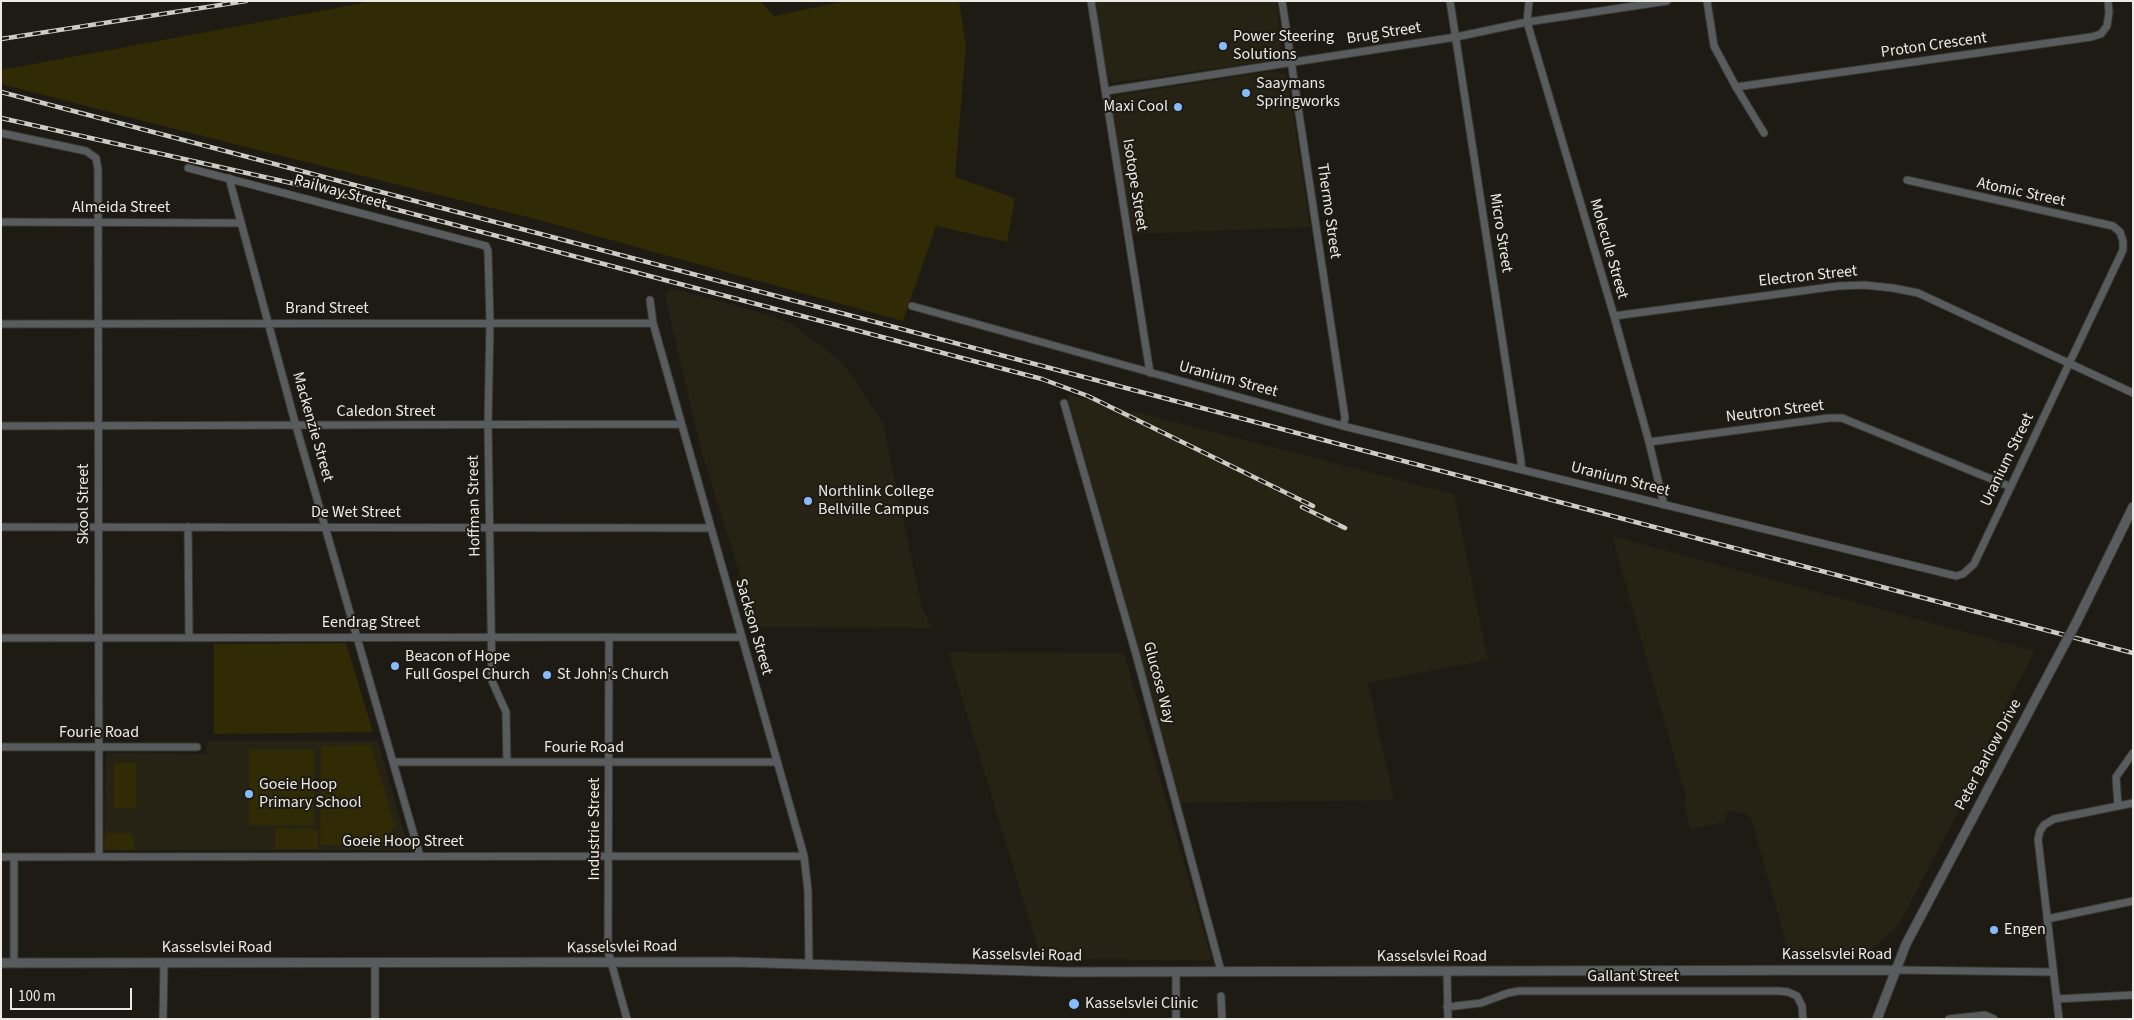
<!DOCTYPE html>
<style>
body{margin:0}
#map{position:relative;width:2134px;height:1020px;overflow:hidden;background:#1d1b13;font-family:"Source Sans 3",sans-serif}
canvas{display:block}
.frame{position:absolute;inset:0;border:2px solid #ebeae5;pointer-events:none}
.scale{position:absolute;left:10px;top:988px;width:122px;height:22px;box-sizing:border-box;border:2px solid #ebeae5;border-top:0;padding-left:6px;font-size:15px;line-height:18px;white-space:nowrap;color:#ebeae5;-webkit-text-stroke:4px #1d1b13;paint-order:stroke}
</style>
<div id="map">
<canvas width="2134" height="1020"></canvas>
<div class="frame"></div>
<div class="scale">100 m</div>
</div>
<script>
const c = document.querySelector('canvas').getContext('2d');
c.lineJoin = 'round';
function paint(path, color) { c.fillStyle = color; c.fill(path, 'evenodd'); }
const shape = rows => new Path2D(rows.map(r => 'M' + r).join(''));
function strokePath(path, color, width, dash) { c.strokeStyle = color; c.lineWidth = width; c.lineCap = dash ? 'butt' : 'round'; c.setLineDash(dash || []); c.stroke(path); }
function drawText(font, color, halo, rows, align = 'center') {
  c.font = font + ' "Source Sans 3",sans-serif'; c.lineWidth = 4; c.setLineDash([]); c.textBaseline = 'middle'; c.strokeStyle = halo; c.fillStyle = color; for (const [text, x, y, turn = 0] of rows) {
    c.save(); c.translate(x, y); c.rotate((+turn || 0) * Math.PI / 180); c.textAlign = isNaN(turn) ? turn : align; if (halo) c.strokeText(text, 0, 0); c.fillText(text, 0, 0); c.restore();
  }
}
const built = shape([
 [1095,1,1276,1,1282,52,1280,58,1275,60,1113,83,1107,77],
 [1274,71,1284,74,1288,82,1310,227,1132,234,1111,105,1113,100,1120,95],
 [674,289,755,311,792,324,839,360,854,378,883,424,922,608,932,628,756,627,701,450,666,301,665,296,668,291],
 [1067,394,1454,494,1488,660,1368,683,1394,800,1179,803,1143,664],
 [1612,536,2035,651,1994,728,1962,805,1898,926,1861,958,1833,959,1794,955,1790,957,1751,818,1747,815,1728,810,1725,822,1690,829,1684,802,1687,801],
 [948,652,1124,653,1212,960,1041,959],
 [207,741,378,741,409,850,104,850,106,753,207,754]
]);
const green = shape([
 [374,1,760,1,774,16,846,1,959,1,966,46,955,177,1015,198,1007,242,936,226,903,321,524,216,241,146,1,84,1,70],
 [346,643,373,732,214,734,214,644],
 [371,745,395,826,380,845,320,845,321,746],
 [249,749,314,749,314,825,249,825],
 [114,763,136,763,136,808,114,808],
 [275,828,318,829,318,849,275,849],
 [105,833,129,833,134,836,134,850,104,850]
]);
const minor = shape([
 [1091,1,1150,373],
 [1282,1,1345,418,1343,426],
 [1450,1,1521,461,1521,469],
 [1529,1,1527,22,1614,316,1649,442,1664,505],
 [1707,1,1714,46,1736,87,1764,133],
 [1736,87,2091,37,2101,34,2107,26,2109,12,2108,1],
 [1106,91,1456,37,1527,22,1667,1],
 [1,133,86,151,96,158,98,169,99,856],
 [188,168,486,246,488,251,490,322,488,425,492,681,506,712,507,762],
 [229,178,296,426,420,856],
 [1,222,241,223],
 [650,300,653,323,804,856,808,891,809,964],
 [912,306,1343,426,1956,576,1963,574,1974,564,2123,250,2123,241,2120,232,2113,226,1907,180],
 [1614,316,1838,286,1864,285,1893,288,1918,293,2133,393],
 [1,324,653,323],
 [1064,403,1137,658,1221,971],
 [1,426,681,424],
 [1649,442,1829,418,1842,418,2011,487],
 [1,527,711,528],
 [188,527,189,636],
 [609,637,608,951,627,1019],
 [1,638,741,637],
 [1,747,197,747],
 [393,762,776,762],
 [2118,806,2116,777,2133,753],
 [1,857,804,856],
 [14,857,14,963],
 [2047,919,2133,901],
 [375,963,375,1019],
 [1895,970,2053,972],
 [1447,972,1448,1019],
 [1221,996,1222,1019],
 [2057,999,2133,995],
 [1447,1007,1481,1003,1508,993,1519,991,1779,991,1788,992,1797,996,1802,1006,1803,1019],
 [163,1019,164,964],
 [1176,1019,1176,972],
 [1949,1019,1985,1015,1994,1019],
 [2059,1019,2038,839,2040,831,2044,825,2054,819,2133,803]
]);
const tertiary = shape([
 [2076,623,2133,507],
 [1,963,735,962,1063,972,1895,970],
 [1877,1019,1906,944,2053,666]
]);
const rail = shape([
 [1,39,246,1],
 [1,92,2133,653],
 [1,118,318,189,1042,379,1088,396,1313,506],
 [1302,507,1345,528]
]);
const tertiaryBridge = shape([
 [2053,666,2076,623]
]);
const markers = [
 [1223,46,5,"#89bafc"],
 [1246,93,5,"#89bafc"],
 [1178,107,5,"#89bafc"],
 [808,501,5,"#89bafc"],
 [395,666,5,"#89bafc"],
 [547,675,5,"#89bafc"],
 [249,794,5,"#89bafc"],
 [1994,930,5,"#89bafc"],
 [1074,1004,6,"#89bafc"]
];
const streetNames = [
 ["Brug Street",1384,34,-9],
 ["Proton Crescent",1934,46,-8],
 ["Isotope Street",1134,185,81],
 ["Railway Street",340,193,15],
 ["Atomic Street",2021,193,12],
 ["Almeida Street",121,208],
 ["Thermo Street",1328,211,82],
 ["Micro Street",1500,233,81],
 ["Molecule Street",1608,249,74],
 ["Electron Street",1808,277,-6],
 ["Brand Street",327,309],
 ["Uranium Street",1228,380,15],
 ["Caledon Street",386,412],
 ["Neutron Street",1775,412,-7],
 ["Mackenzie Street",312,427,74],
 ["Uranium Street",2008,460,-64],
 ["Uranium Street",1620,480,14],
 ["Skool Street",84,504,-90],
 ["Hoffman Street",475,506,-91],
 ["De Wet Street",356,513],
 ["Eendrag Street",371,623],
 ["Sackson Street",753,627,74],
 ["Glucose Way",1158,683,75],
 ["Fourie Road",99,733],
 ["Fourie Road",584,748],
 ["Peter Barlow Drive",1989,755,-62],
 ["Industrie Street",595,829,-90],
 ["Goeie Hoop Street",403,842],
 ["Kasselsvlei Road",217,948],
 ["Kasselsvlei Road",622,948,-1],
 ["Kasselsvlei Road",1837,955],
 ["Kasselsvlei Road",1027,956,1],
 ["Kasselsvlei Road",1432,957],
 ["Gallant Street",1633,977]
];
const poiNames = [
 ["Power Steering",1233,37],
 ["Solutions",1233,55],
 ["Saaymans",1256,84],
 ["Springworks",1256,102],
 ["Maxi Cool",1168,107,"right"],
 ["Northlink College",818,492],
 ["Bellville Campus",818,510],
 ["Beacon of Hope",405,657],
 ["Full Gospel Church",405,675],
 ["St John's Church",557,675],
 ["Goeie Hoop",259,785],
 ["Primary School",259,803],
 ["Engen",2004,930],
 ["Kasselsvlei Clinic",1085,1004]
];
paint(built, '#262315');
paint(green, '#302a05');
strokePath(minor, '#3a3830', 9);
strokePath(tertiary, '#3a3830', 11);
strokePath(minor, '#595c5f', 7);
strokePath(tertiary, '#595c5f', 9);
strokePath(rail, '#cccbc6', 4.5);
strokePath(rail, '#1d1b13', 2.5, [8]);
strokePath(tertiaryBridge, '#3a3830', 11, []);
strokePath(tertiaryBridge, '#595c5f', 9);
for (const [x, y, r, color] of markers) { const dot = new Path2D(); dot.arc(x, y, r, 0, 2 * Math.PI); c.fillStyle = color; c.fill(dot); strokePath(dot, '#1d1b13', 2); }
drawText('16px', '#ebeae5', '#1d1b13', streetNames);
drawText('16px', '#ebeae5', '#1d1b13', poiNames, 'left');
</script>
